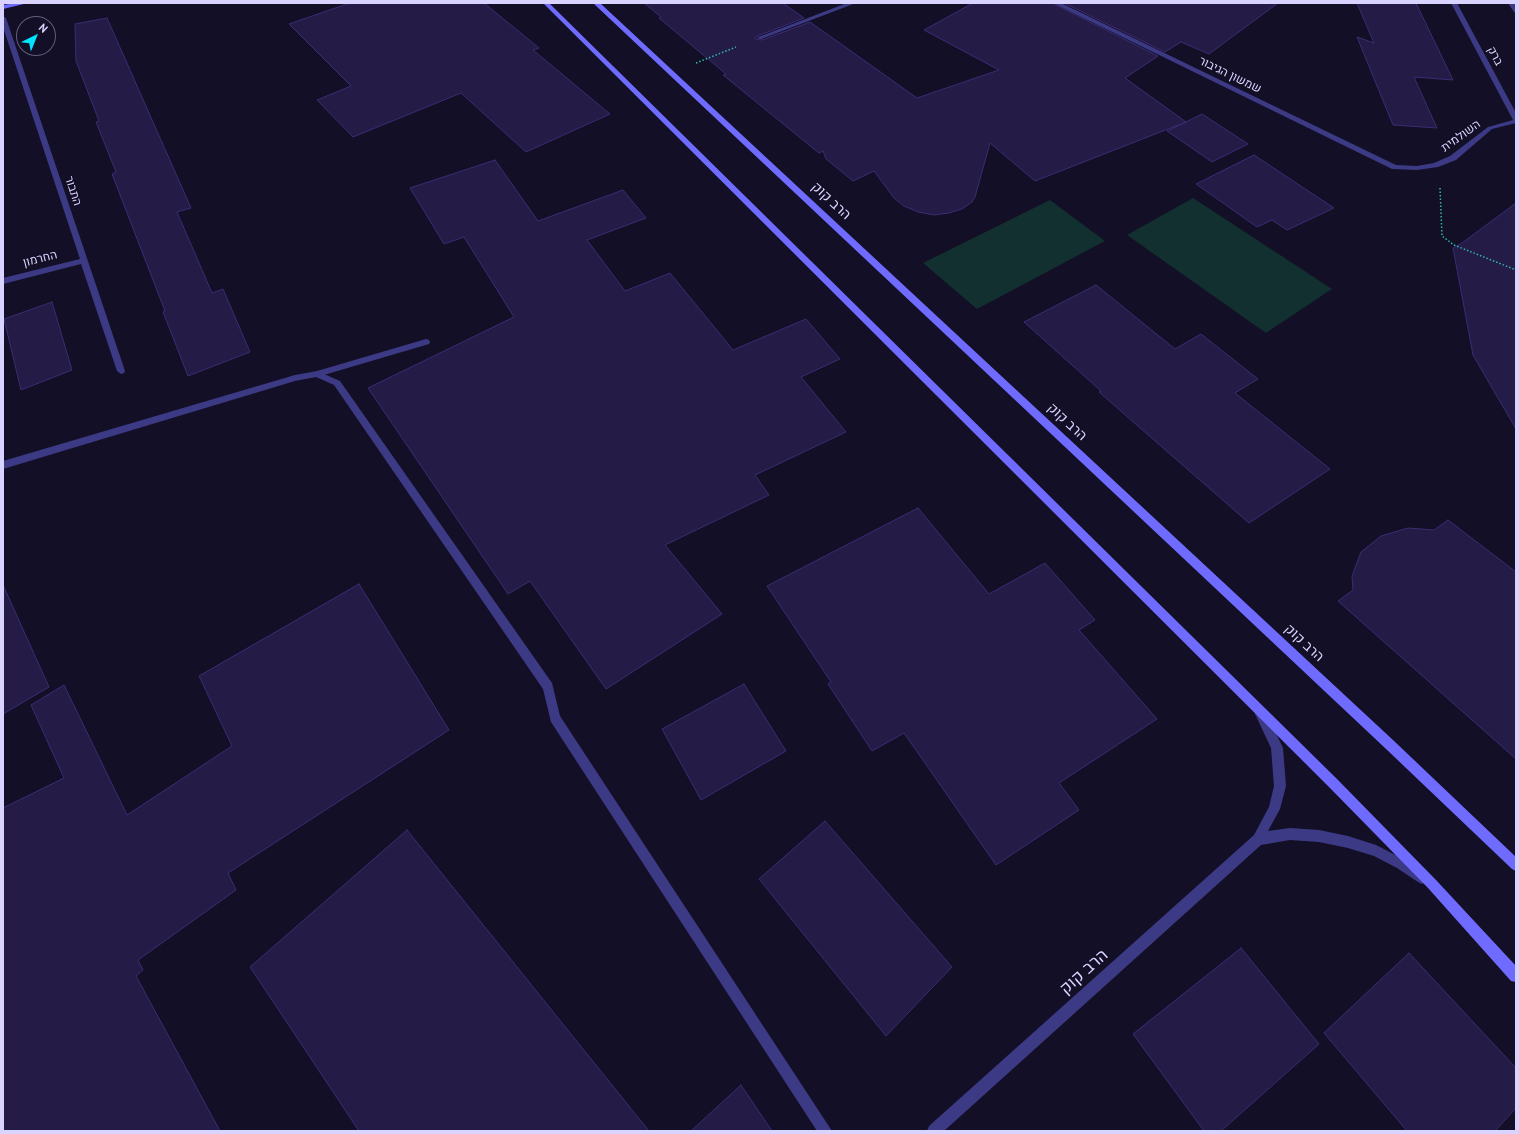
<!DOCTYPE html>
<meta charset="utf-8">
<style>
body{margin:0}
#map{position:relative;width:1519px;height:1134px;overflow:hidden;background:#130f26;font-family:"PT Sans",sans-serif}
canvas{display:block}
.frame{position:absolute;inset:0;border:4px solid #d9d4ff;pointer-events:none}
.north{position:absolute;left:16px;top:16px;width:40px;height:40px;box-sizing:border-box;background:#130f26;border:1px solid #625e7d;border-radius:50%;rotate:43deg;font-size:11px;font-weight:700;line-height:16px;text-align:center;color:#d9d4ff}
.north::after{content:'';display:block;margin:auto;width:14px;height:18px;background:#00e5ff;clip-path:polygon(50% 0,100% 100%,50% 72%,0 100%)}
</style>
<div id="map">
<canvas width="1519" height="1134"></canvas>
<div class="frame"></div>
<div class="north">N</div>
</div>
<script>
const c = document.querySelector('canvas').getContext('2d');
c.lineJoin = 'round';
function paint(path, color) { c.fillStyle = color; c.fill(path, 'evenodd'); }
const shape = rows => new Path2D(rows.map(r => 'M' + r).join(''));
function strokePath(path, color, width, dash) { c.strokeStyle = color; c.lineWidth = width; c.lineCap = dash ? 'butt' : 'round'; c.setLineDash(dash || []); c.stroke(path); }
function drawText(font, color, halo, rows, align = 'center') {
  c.font = font + ' "PT Sans",Heebo,sans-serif'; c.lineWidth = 3; c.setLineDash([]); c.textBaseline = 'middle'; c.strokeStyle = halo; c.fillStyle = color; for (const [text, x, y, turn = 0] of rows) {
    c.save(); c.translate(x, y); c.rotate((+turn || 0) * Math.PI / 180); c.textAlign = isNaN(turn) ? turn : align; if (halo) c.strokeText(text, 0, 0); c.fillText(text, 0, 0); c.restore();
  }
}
const green = shape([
 [1193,198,1332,289,1266,333,1127,235],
 [1050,200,1105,241,977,309,923,263]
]);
const building = shape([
 [350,3,484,3,539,48,533,50,610,114,526,152,461,93,353,137,317,100,351,86,289,24,350,3],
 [644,3,783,3,804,18,755,37,755,39,762,40,810,22,917,98,999,70,924,30,973,3,1052,3,1158,56,1125,78,1186,122,1202,114,1248,144,1212,162,1167,131,1186,122,1035,181,990,143,975,197,972,202,962,209,949,213,934,215,918,212,904,206,894,198,874,171,853,181,826,159,823,151,819,153,723,75,726,74,659,18,661,17,644,3],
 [1064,3,1278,3,1209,54,1181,42,1165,52,1064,3],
 [1357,3,1416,3,1453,80,1414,77,1437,128,1393,125,1357,37,1374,43,1357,3],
 [107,18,191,208,177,212,212,293,223,289,250,352,188,376,163,312,165,311,112,174,116,172,96,122,99,121,76,61,75,24,107,18],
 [1254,155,1334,208,1287,230,1272,220,1257,227,1196,184,1254,155],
 [495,160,538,221,623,190,646,218,587,240,625,291,670,273,733,350,806,319,840,359,801,377,846,432,755,475,769,495,665,545,722,614,606,689,530,581,508,594,368,388,514,317,464,237,444,244,410,188,495,160],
 [1516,203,1516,429,1473,355,1453,248,1462,243,1516,203],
 [1096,285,1175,349,1201,334,1258,379,1235,393,1330,469,1249,523,1099,392,1101,391,1024,322,1096,285],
 [52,302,72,370,21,390,4,319,52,302],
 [918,508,989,594,1045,563,1095,620,1079,630,1157,719,1059,783,1079,810,996,865,904,733,872,751,828,684,831,682,767,586,918,508],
 [1448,520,1516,572,1516,759,1338,601,1353,590,1352,576,1361,552,1381,536,1408,528,1434,530,1448,520],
 [359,584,449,730,228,873,236,890,138,960,143,970,136,976,220,1131,3,1131,3,808,64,778,31,705,64,685,127,815,232,746,199,676,359,584],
 [3,585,49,687,3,714,3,585],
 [744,684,786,751,701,800,662,729,744,684],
 [825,821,952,967,886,1036,759,879,825,821],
 [407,830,525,977,649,1131,359,1131,250,967,407,830],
 [1241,948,1319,1044,1221,1131,1204,1131,1133,1034,1241,948],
 [1409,953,1516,1068,1516,1108,1495,1131,1407,1131,1324,1033,1409,953],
 [741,1085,772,1131,691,1131,741,1085]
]);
const path = shape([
 [696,63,736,47],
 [1440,188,1442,236,1454,245,1516,270]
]);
const lane = shape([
 [426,339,429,340,430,342,429,344,317,377,313,374,317,371,426,339]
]);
const street = shape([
 [847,3,856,3,761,39,756,38,847,3],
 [1053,3,1061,3,1396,165,1417,166,1434,163,1450,156,1488,127,1513,120,1451,3,1457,3,1516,113,1516,123,1492,129,1456,160,1438,167,1417,170,1392,169,1053,3],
 [1508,3,1514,3,1516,6,1516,13,1514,12,1508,3],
 [3,16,6,18,125,371,124,373,121,374,117,371,81,264,3,284,3,278,80,259,3,27,3,16],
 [317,371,340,381,552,683,560,716,832,1131,817,1131,551,722,543,689,334,385,316,377,295,381,3,469,3,461,295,375,317,371],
 [1261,709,1265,710,1283,748,1286,786,1280,809,1268,831,1290,828,1319,830,1348,836,1376,845,1405,860,1426,874,1428,878,1426,882,1422,884,1418,882,1397,868,1374,856,1348,848,1319,842,1290,840,1261,845,944,1131,927,1131,929,1126,1254,835,1269,807,1274,786,1271,748,1255,714,1257,710,1261,709]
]);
const secondary = shape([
 [15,3,28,3,3,9,3,5,15,3],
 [543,3,549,3,1337,779,1436,880,1516,966,1516,982,1511,981,1428,888,1329,787,543,3],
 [593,3,600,3,1393,740,1516,857,1516,871,1512,869,1385,748,593,3]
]);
const farStreetnames = [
 ["ברק",1495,56,62],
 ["שמשון הגיבור",1230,75,26],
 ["השולמית",1461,136,-36],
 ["התבור",73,191,72],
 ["החרמון",40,259,-14]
];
const streetNames = [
 ["הרב קוק",831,201,43],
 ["הרב קוק",1067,422,43],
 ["הרב קוק",1304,643,43]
];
const nearStreetnames = [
 ["הרב קוק",1084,972,-42]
];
paint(green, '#12302f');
paint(building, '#241b47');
strokePath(building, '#3b2d73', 1);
strokePath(path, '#2fb8b0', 1.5, [1.5, 2]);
paint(lane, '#3d3a85');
paint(street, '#3d3a85');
paint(secondary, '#6f6bff');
drawText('12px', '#d9d4ff', '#130f26', farStreetnames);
drawText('14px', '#d9d4ff', '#130f26', streetNames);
drawText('17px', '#d9d4ff', '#130f26', nearStreetnames);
</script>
